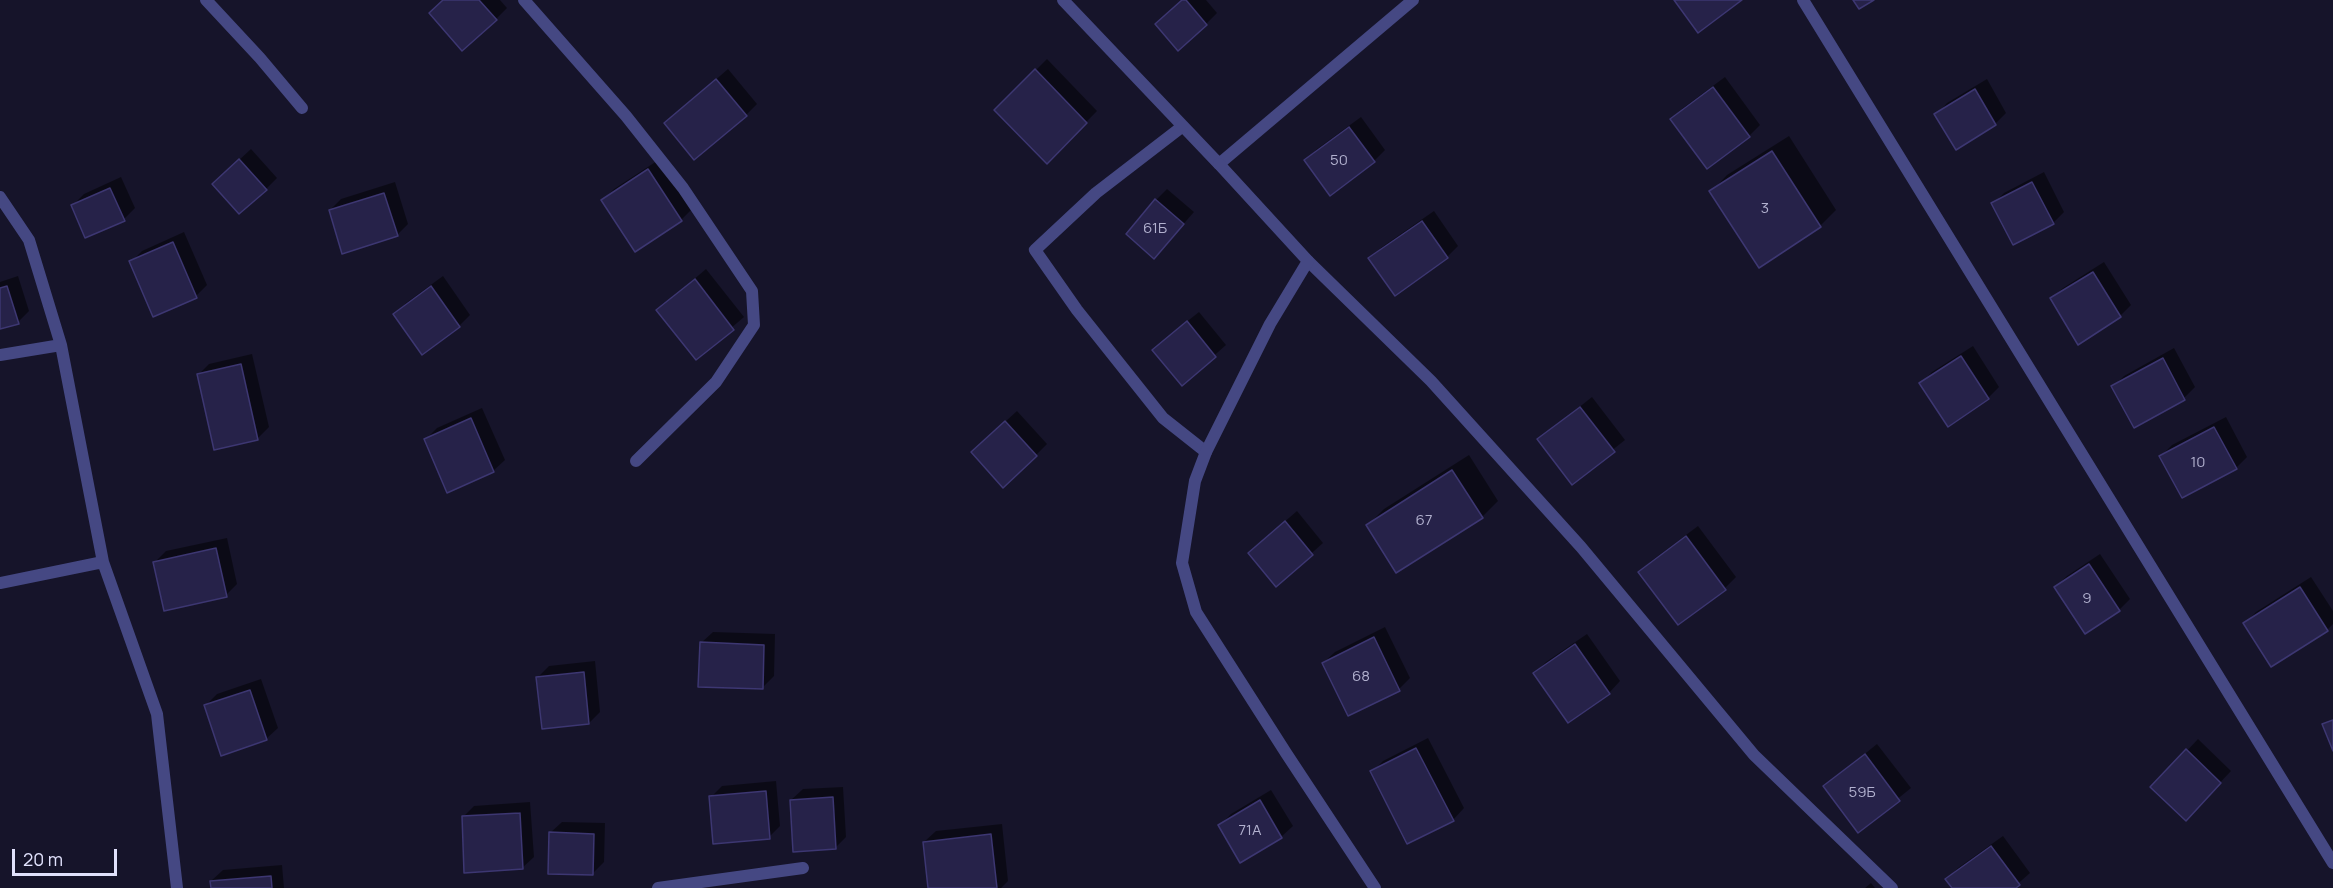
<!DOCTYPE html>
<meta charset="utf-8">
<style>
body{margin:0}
#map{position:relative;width:2333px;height:888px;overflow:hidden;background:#16142a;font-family:Manrope,sans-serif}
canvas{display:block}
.scale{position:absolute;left:12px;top:849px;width:105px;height:27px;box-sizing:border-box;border:3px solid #e1e1fc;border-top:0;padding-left:8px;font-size:18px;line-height:21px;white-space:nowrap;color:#e1e1fc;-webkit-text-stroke:4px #16142a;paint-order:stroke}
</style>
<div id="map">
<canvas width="2333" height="888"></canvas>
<div class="scale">20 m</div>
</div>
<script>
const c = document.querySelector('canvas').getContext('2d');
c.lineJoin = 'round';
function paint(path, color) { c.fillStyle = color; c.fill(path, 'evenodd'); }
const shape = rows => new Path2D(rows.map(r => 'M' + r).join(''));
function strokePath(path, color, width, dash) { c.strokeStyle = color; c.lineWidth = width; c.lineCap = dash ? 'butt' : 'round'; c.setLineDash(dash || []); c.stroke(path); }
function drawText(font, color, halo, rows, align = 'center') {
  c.font = font + ' Manrope,sans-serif'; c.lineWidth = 4.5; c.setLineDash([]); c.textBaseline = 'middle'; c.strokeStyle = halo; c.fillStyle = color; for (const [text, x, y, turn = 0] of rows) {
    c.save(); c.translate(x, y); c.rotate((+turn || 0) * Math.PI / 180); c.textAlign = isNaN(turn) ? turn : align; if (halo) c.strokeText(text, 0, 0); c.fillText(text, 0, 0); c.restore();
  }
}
const shadow = shape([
 [444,0,500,0,507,8,496,19],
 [1183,0,1206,0,1217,13,1206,24],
 [1047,59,1097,111,1047,162,996,110],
 [728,69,757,104,746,115,666,123],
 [1725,77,1760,125,1749,136,1708,167,1672,120,1683,108],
 [1987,79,2006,113,1995,124,1956,148,1936,115,1947,103],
 [1361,117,1385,150,1374,161,1306,160,1317,149],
 [1789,136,1836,210,1820,226,1711,192,1727,175],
 [251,149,277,178,266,189,225,173],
 [660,159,692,209,681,220,603,200,614,189],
 [2044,172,2064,212,2053,223,1993,204,2004,193],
 [121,177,135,208,124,219,73,205,84,194],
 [395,182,408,224,397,235,330,210,341,199],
 [1167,189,1194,212,1165,245,1156,200],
 [1434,211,1458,246,1447,257,1395,294,1370,258,1382,247],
 [184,232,207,285,196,296,131,262,142,251],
 [2104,262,2131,305,2120,316,2051,299,2063,288],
 [706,269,744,317,696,358,658,310],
 [18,276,29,311,18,322,0,328,0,282],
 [443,276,470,315,459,326,422,353,395,314,406,303],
 [1199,312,1226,345,1182,384,1165,339],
 [1973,346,1999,387,1988,398,1921,383,1932,372],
 [2174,348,2195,387,2184,398,2134,426,2113,387,2124,376],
 [252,354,269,427,258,438,215,448,198,375,209,364],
 [1592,397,1625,440,1572,482,1539,439],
 [482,408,505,460,493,471,426,439,437,428],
 [1017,411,1047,444,1036,455,984,441],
 [2226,417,2247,457,2236,468,2161,456,2172,445],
 [1469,455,1498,501,1482,517,1368,525,1384,509],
 [1297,511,1323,543,1276,585,1261,542],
 [1698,526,1736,577,1725,588,1640,572,1651,561],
 [227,538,237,584,226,595,155,562,166,551],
 [2100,554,2130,599,2119,610,2055,587,2067,576],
 [2311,577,2333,611,2333,624,2327,630,2245,623,2256,612],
 [1385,627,1410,678,1399,689,1323,663,1335,652],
 [713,632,775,634,774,676,762,688,701,643],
 [1587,634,1620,681,1609,693,1535,673,1546,662],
 [595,661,600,712,589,723,538,677,549,666],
 [261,679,278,728,266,739,206,705,217,694],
 [1428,738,1464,808,1453,820,1372,772,1383,761],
 [2198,739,2231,771,2197,807,2153,787],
 [1877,744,1911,788,1858,831,1825,786],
 [776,781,780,826,769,837,711,797,722,786],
 [843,787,846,837,835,848,791,800,803,789],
 [1271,790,1293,826,1281,837,1240,861,1220,825,1231,814],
 [530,802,534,857,522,868,463,817,474,806],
 [562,822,605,823,604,862,593,873,550,833],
 [1002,824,1008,881,1001,888,929,888,924,842,936,831],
 [2003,836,2030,873,2013,888,1954,888,1947,879,1958,868],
 [282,865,284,888,212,888,211,881,223,870],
 [1871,883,1875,888,1865,888]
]);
const building = shape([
 [443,0,479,0,497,20,462,51,429,13,443,0],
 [1182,0,1186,0,1207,25,1178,51,1155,24,1182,0],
 [1674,0,1742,0,1698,33,1674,0],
 [1853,0,1874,0,1859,9,1853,0],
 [1035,69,1087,123,1047,164,994,110,1035,69],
 [716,79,747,116,694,160,664,123,716,79],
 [1713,87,1750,137,1707,169,1670,119,1713,87],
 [1975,89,1996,125,1956,150,1934,114,1975,89],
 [1349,127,1375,162,1330,196,1304,160,1349,127],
 [1772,151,1821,227,1759,268,1709,191,1772,151],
 [239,159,267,190,239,214,212,184,239,159],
 [648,169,682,221,635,252,601,200,648,169],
 [2032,182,2054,224,2013,245,1991,203,2032,182],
 [110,188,125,221,85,238,71,205,110,188],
 [384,193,398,236,342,254,329,210,384,193],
 [1155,199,1184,224,1154,259,1126,234,1155,199],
 [1422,221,1448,258,1395,296,1368,258,1422,221],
 [173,242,197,298,153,317,129,261,173,242],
 [2093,272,2121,317,2078,345,2050,298,2093,272],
 [695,279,734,330,696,360,656,310,695,279],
 [7,286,19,324,0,329,0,288,7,286],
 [431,286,460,327,422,355,393,314,431,286],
 [1187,321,1216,357,1182,386,1152,350,1187,321],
 [1961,356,1989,399,1948,427,1919,383,1961,356],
 [2163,358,2185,400,2134,428,2111,386,2163,358],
 [241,364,258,440,214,450,197,374,241,364],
 [1580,407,1615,452,1572,485,1537,439,1580,407],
 [471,418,494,472,447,493,424,439,471,418],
 [1005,421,1037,456,1003,488,971,452,1005,421],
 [2214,427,2237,469,2182,498,2159,456,2214,427],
 [1452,470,1483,518,1396,573,1366,525,1452,470],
 [1285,521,1313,555,1276,587,1248,553,1285,521],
 [1686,536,1726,590,1678,625,1638,572,1686,536],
 [216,548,227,597,164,611,153,562,216,548],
 [2089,564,2120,611,2085,634,2054,587,2089,564],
 [2300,587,2328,631,2271,667,2243,623,2300,587],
 [1374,637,1400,691,1348,716,1322,663,1374,637],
 [700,642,764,645,763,689,698,687,700,642],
 [1575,644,1610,694,1568,723,1533,673,1575,644],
 [584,672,589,724,542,729,536,677,584,672],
 [250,690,267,740,221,756,204,705,250,690],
 [2333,720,2333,751,2322,724,2333,720],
 [1416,748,1454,821,1407,844,1370,771,1416,748],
 [2186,749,2221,783,2186,821,2150,787,2186,749],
 [1865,754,1900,801,1858,833,1823,786,1865,754],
 [766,791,770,839,713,844,709,796,766,791],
 [833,797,836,849,793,852,790,800,833,797],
 [1260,800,1282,838,1240,863,1218,825,1260,800],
 [520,813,523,869,464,873,462,816,520,813],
 [549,832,594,834,593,875,548,874,549,832],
 [991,834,997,888,928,888,923,842,991,834],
 [1991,846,2020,885,2016,888,1952,888,1945,879,1991,846],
 [271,876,272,888,211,888,210,881,271,876]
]);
const service = shape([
 [524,0,626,116,683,188,752,291,754,325,716,382,636,461],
 [1063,0,1219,164,1413,0],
 [1183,126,1096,193,1035,250,1077,310,1163,418,1206,452],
 [0,197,29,240,61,345,103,562,157,714,177,888],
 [1308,261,1431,381,1581,547,1754,755,1892,888],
 [0,355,61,345],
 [0,583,103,562]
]);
const minor = shape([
 [206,0,260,58,302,108],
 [1803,0,2333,863],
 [1219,164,1308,261,1270,324,1206,452,1195,481,1182,563,1196,612,1286,753,1375,888],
 [658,888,803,868]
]);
const numberNames = [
 ["50",1339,161],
 ["3",1765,209],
 ["61Б",1155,229],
 ["10",2198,463],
 ["67",1424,521],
 ["9",2087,599],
 ["68",1361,677],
 ["59Б",1862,793],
 ["71А",1250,831]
];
paint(shadow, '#0007');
paint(building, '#262249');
strokePath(building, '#3d3772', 1.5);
strokePath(service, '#454883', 12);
strokePath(minor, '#454883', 12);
drawText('15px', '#b2b1cf', null, numberNames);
</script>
